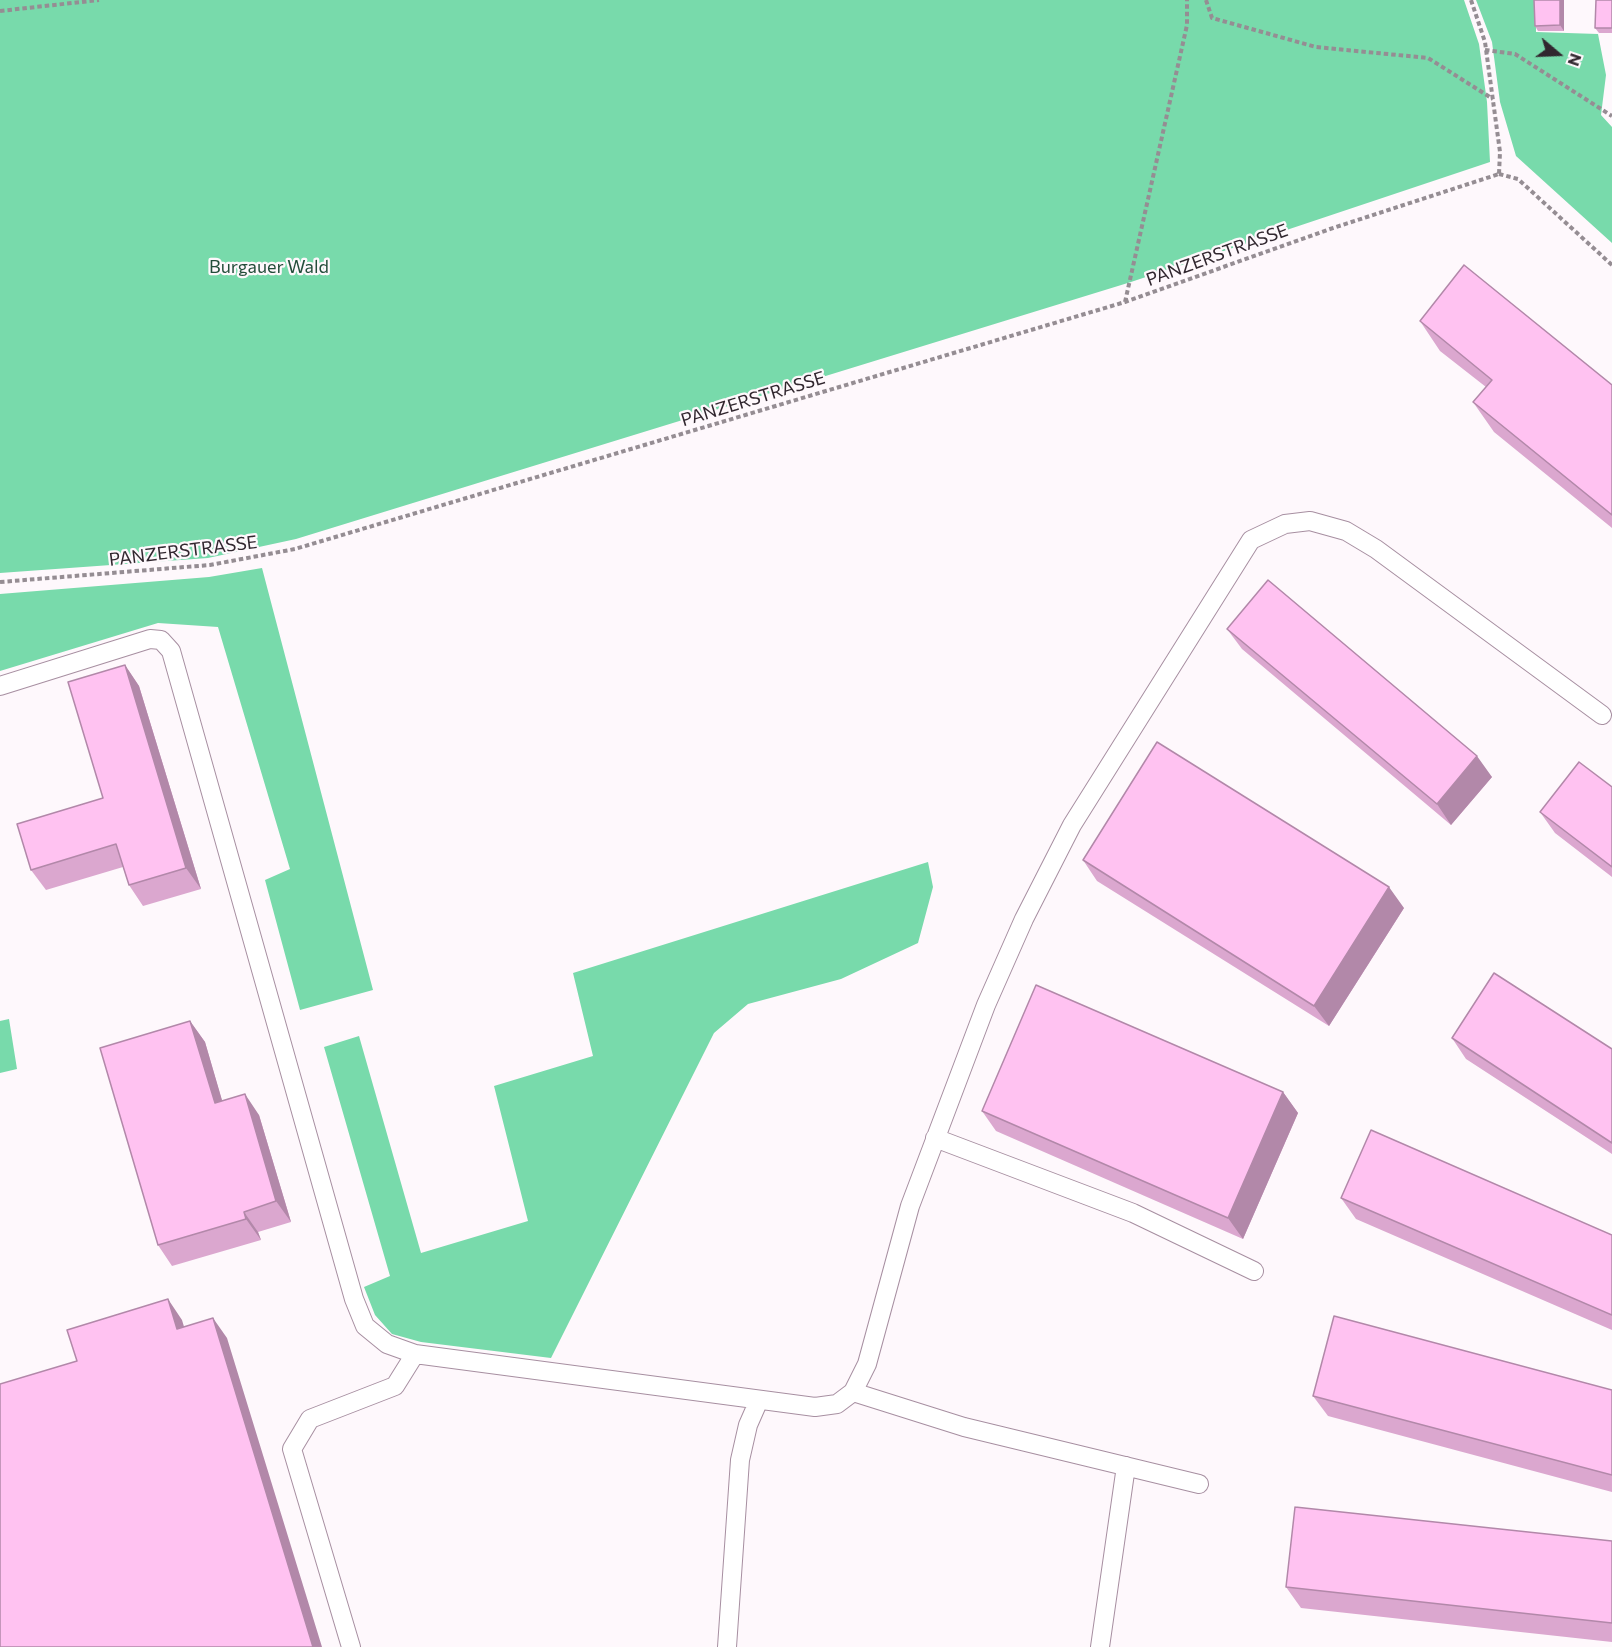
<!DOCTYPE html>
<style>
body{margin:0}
#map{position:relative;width:1612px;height:1647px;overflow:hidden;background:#fef8fc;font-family:Commissioner,sans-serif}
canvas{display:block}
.north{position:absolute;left:1528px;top:24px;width:60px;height:60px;-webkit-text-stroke:4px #fef8fc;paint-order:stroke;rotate:109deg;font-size:16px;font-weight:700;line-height:24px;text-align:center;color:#31272f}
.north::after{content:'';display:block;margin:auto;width:21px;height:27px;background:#31272f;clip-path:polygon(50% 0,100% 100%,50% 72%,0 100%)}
</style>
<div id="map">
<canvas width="1612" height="1647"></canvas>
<div class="north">N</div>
</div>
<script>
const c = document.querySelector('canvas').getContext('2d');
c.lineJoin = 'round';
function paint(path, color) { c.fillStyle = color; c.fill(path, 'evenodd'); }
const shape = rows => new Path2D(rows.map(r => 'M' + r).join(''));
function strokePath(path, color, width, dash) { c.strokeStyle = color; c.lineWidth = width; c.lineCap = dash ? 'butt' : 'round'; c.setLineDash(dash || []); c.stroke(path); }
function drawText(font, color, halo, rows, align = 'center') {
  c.font = font + ' Commissioner,sans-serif'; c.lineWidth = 4.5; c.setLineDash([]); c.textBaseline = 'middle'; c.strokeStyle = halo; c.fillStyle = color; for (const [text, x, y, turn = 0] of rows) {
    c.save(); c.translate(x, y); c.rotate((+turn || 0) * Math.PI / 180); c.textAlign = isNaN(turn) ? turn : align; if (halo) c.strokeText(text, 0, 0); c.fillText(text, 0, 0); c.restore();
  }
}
const forest = shape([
 [0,0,1464,0,1479,44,1487,102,1490,162,1131,282,296,539,208,558,0,573],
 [1476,0,1536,0,1536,32,1598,34,1606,75,1601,115,1612,127,1612,243,1516,156,1500,102,1492,42],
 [262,568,373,990,300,1010,265,880,290,869,218,627,158,623,0,671,0,594,209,577],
 [928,862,933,887,918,943,841,979,748,1004,714,1033,551,1358,421,1342,392,1334,375,1315,364,1287,390,1276,324,1047,359,1036,421,1253,528,1221,494,1086,593,1056,573,973],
 [9,1019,17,1069,0,1073,0,1021]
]);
const path = shape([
 [1206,0,1212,18,1316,47,1428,58,1493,99],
 [1471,0,1485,42,1500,152,1499,174],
 [0,11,99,0],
 [1485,50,1515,54,1612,116],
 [1499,174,1518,179,1612,265],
 [1125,302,1187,25,1187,0],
 [0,582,210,565,295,549,1125,302,1330,229,1499,174]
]);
const lane = shape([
 [0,686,150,639,161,640,171,651,354,1299,365,1326,387,1344,415,1354,815,1407,837,1404,853,1392,867,1364,910,1206,986,1005,1024,919,1072,825,1251,540,1285,524,1310,521,1346,531,1376,549,1602,715],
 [935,1138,1133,1213,1254,1271],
 [853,1392,964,1427,1199,1484],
 [351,1647,292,1449,310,1419,395,1386,415,1354],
 [727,1647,740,1460,748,1425,759,1400],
 [1100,1647,1126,1466]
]);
const wall = shape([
 [1564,0,1564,31,1538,31,1535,26],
 [1612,0,1612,33,1599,33,1595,28],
 [1420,321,1612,385,1612,528,1494,432,1473,402,1486,387,1440,351],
 [1227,629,1492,777,1451,825,1242,649],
 [125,665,139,686,201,889,143,906,129,885,123,867,46,890,31,870,103,798],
 [1612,787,1612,877,1555,833,1540,812],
 [1083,860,1404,908,1329,1026,1097,881],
 [190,1021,205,1042,222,1101,259,1115,291,1222,258,1232,261,1240,172,1266,158,1245],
 [1452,1038,1612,1049,1612,1154,1466,1059],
 [1283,1092,1298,1113,1243,1239,996,1131,982,1111],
 [1341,1198,1612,1235,1612,1330,1356,1219],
 [1612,1390,1612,1492,1328,1416,1313,1396],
 [1612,1541,1612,1642,1301,1608,1286,1587]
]);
const shadedWall = shape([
 [1560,0,1564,0,1564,31,1560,25],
 [125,665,139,686,201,889,186,868],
 [1477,756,1492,777,1451,825,1437,804],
 [1389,887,1404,908,1329,1026,1314,1006],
 [190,1021,205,1042,229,1124,215,1103],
 [1283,1092,1298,1113,1243,1239,1228,1218],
 [245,1094,259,1115,291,1222,276,1201],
 [244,1212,258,1232,261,1240,246,1219],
 [168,1299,182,1320,191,1350,177,1329],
 [213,1318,227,1338,322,1647,313,1647]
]);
const building = shape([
 [1534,0,1560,0,1560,25,1535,26,1534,0],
 [1596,0,1612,0,1612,28,1595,28,1596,0],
 [1464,265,1612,385,1612,515,1473,402,1492,380,1420,321,1464,265],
 [1268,580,1477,756,1437,804,1227,629,1268,580],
 [125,665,186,868,129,885,116,844,31,870,17,824,103,798,68,682,125,665],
 [1157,742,1389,887,1314,1006,1083,860,1157,742],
 [1579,762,1612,787,1612,867,1540,812,1579,762],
 [1494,973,1612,1049,1612,1143,1452,1038,1494,973],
 [1036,985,1283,1092,1228,1218,982,1111,1036,985],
 [190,1021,215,1103,245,1094,276,1201,244,1212,246,1219,158,1245,100,1048,190,1021],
 [1371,1130,1612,1235,1612,1315,1341,1198,1371,1130],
 [168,1299,177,1329,213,1318,313,1647,0,1647,0,1384,77,1361,67,1330,168,1299],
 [1334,1316,1612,1390,1612,1475,1313,1396,1334,1316],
 [1295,1507,1612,1541,1612,1623,1286,1587,1295,1507]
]);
const streetNames = [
 ["PANZERSTRASSE",1217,255,-20],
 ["PANZERSTRASSE",753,399,-17],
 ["PANZERSTRASSE",183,551,-7]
];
const parkNames = [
 ["Burgauer Wald",269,267]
];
paint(forest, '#78daab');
strokePath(lane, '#a78fa1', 20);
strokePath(path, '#958d93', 4, [4.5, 3]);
strokePath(lane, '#fff', 18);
paint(wall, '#dba7cf');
paint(shadedWall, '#b288a9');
paint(building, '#ffc2f1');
strokePath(building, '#b288a9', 1.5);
drawText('18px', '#31272f', '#fef8fc', streetNames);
drawText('18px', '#234d3a', '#fef8fc', parkNames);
</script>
